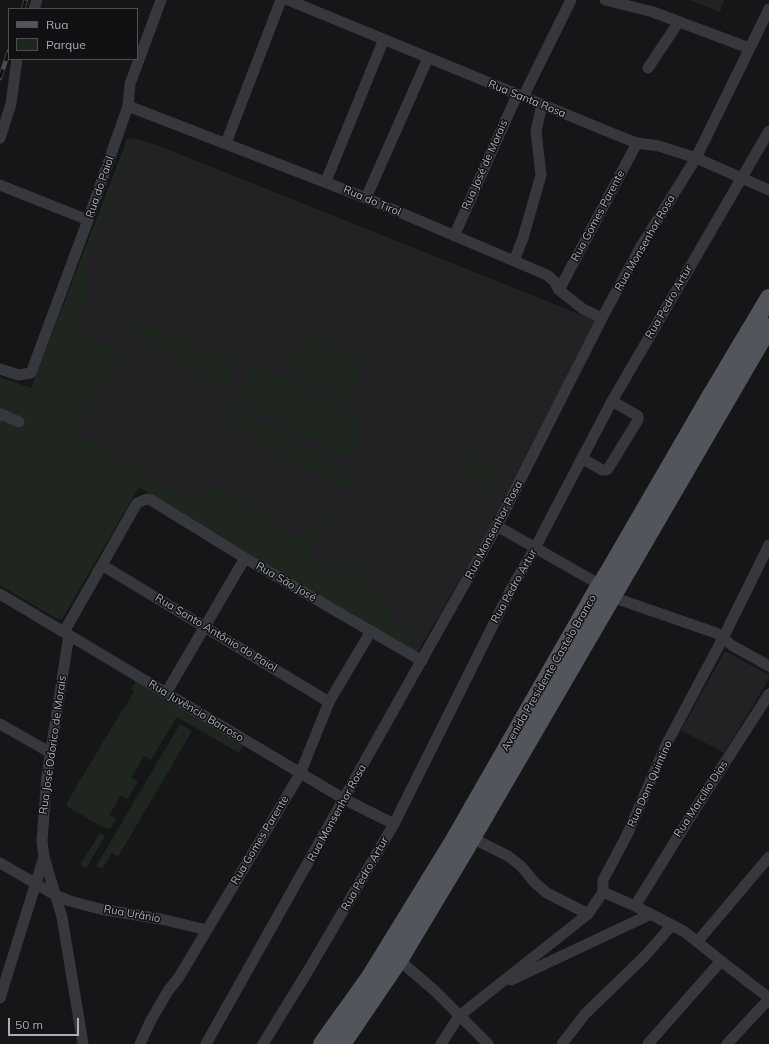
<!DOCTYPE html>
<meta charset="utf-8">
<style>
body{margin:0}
#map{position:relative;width:769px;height:1044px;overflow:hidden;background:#161618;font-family:Mulish,sans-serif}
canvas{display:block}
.legend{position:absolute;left:8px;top:8px;width:130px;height:52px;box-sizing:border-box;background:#111113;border:1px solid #4d4f55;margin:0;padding:5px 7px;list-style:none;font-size:12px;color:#a8adb8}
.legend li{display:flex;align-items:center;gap:8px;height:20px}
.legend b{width:20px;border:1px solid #4d4f55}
.scale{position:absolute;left:8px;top:1018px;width:71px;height:18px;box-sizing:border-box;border:2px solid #a8adb8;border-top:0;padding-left:5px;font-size:12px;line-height:14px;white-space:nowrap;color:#a8adb8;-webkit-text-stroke:3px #111113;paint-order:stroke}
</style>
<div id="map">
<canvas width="769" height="1044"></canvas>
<ul class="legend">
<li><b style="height:5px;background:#53555c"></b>Rua</li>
<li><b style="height:11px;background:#1e261f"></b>Parque</li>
</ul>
<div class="scale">50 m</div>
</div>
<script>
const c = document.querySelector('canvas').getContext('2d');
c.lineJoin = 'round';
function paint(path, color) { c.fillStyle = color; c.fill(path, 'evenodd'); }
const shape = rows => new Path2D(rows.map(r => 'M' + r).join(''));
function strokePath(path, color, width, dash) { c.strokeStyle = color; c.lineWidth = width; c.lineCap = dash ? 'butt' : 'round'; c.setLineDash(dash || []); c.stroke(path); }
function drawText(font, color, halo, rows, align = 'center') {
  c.font = font + ' Mulish,sans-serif'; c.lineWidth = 3; c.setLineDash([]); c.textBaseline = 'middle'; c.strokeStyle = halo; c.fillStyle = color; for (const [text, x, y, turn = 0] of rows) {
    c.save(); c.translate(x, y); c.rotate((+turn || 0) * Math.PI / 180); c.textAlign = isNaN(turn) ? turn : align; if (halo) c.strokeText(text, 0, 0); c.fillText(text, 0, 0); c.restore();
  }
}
const built = shape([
 [689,0,724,0,720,12],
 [133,138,154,144,594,320,501,509,417,653,411,653,22,415,127,140],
 [725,651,769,675,769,679,724,753,681,730]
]);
const green = shape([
 [133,138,154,144,144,145,137,147,127,153,86,259,87,299,75,327,119,352,124,357,123,359,119,358,74,431,195,505,210,482,304,540,322,508,325,505,333,505,335,510,310,555,340,573,348,560,365,570,358,583,394,605,387,617,413,631,407,641,420,649,417,653,411,653,139,487,62,619,58,619,55,618,0,585,0,377,31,388,127,140],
 [138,320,162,329,161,331,238,365,230,381,222,387,216,385,136,331,133,328,134,324],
 [305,337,360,360,361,364,353,405,348,405,289,364,302,338,304,339],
 [133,346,349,474,351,479,350,483,347,487,342,488,337,487,222,420,227,412,217,399,131,348],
 [255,368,262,368,300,382,359,421,362,433,350,453,344,457,340,457,247,403,242,397,241,388,249,370],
 [465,452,502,467,497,474,482,502,478,504,473,500,482,483,467,474,468,463],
 [136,681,244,745,239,753,177,717,151,760,144,756,131,778,138,781,128,799,121,795,109,815,116,819,111,828,106,829,71,809,67,806,67,802,124,707,125,707,134,692,131,690],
 [180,724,192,731,118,857,112,853,102,869,96,866],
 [100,833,105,836,86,869,80,865]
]);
const minor = shape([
 [288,0,614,134,637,143,659,146,696,158,769,190],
 [605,0,653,12,749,48],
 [34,9,37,0],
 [648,68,678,23],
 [523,97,571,0],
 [128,106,366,198,547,275,554,281,559,290,583,309,602,318],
 [0,138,11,104,17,59],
 [226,143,281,0],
 [326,181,384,39],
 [0,185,88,220],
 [366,198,428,58],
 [454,236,517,95],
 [514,261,523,238,541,175,536,131,542,105],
 [559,290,637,143],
 [0,369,19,375,31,373,88,220,128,106,130,84,161,0],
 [0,416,1,414,19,422],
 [583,459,602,470,606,470,608,469,638,420,638,416,612,401],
 [497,526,597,583,612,597,716,633,733,646,769,666],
 [102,565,329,702],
 [0,594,344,799,394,824],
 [64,632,137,503,147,499,151,500,245,558,422,661],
 [69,635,47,775,42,841,44,857,62,917,83,1044],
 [166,693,245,558],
 [0,724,51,753],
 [472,838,508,856,521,866,535,883,547,893,588,914],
 [0,863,57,896,70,901,100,909,161,919,207,930],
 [603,892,635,906,685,932,721,961,769,998],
 [635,906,692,814,769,694],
 [697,942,769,857],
 [399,960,435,991,488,1044],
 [511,980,651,914],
 [0,998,44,857],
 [140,1044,151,1020,168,991,179,977,300,774,329,702,371,631],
 [206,1044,497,526,602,318,640,248,696,158,769,9],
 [263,1044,308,971,394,824,512,587,535,548,612,401,769,131],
 [441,1044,459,1016,588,914,603,892,603,880,627,835,667,743,723,638,769,545],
 [562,1044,585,1014,645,956,672,925],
 [648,1044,721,961],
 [727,1044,769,999]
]);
const primary = shape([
 [322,1044,370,977,453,842,596,592,608,573,710,397,769,298],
 [342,1044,399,960,462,855,769,327]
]);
const rail = shape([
 [23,9,26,0],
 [0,78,9,51]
]);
const streetNames = [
 ["Rua Santa Rosa",527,99,22],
 ["Rua José de Morais",485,165,-66],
 ["Rua do Paiol",100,187,-71],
 ["Rua do Tirol",372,201,23],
 ["Rua Gomes Parente",598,216,-62],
 ["Rua Monsenhor Rosa",645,243,-60],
 ["Rua Pedro Artur",669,302,-60],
 ["Rua Monsenhor Rosa",494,530,-62],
 ["Rua São José",286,582,30],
 ["Rua Pedro Artur",514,586,-61],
 ["Rua Santo Antônio do Paiol",216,633,31],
 ["Avenida Presidente Castelo Branco",549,673,-60],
 ["Rua Juvêncio Barroso",196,711,31],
 ["Rua José Odorico de Morais",53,745,-82],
 ["Rua Dom Quintino",650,784,-66],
 ["Rua Marcílio Dias",701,799,-57],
 ["Rua Monsenhor Rosa",337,813,-61],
 ["Rua Gomes Parente",260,840,-59],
 ["Rua Pedro Artur",365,874,-60],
 ["Rua Urânio",132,914,10]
];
paint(built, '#222225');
paint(green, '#1e261f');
strokePath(minor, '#37383d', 11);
strokePath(primary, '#53555c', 18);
strokePath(rail, '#4a4c52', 4.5);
strokePath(rail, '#111113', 3, [9]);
drawText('11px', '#a8adb8', '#111113', streetNames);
</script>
